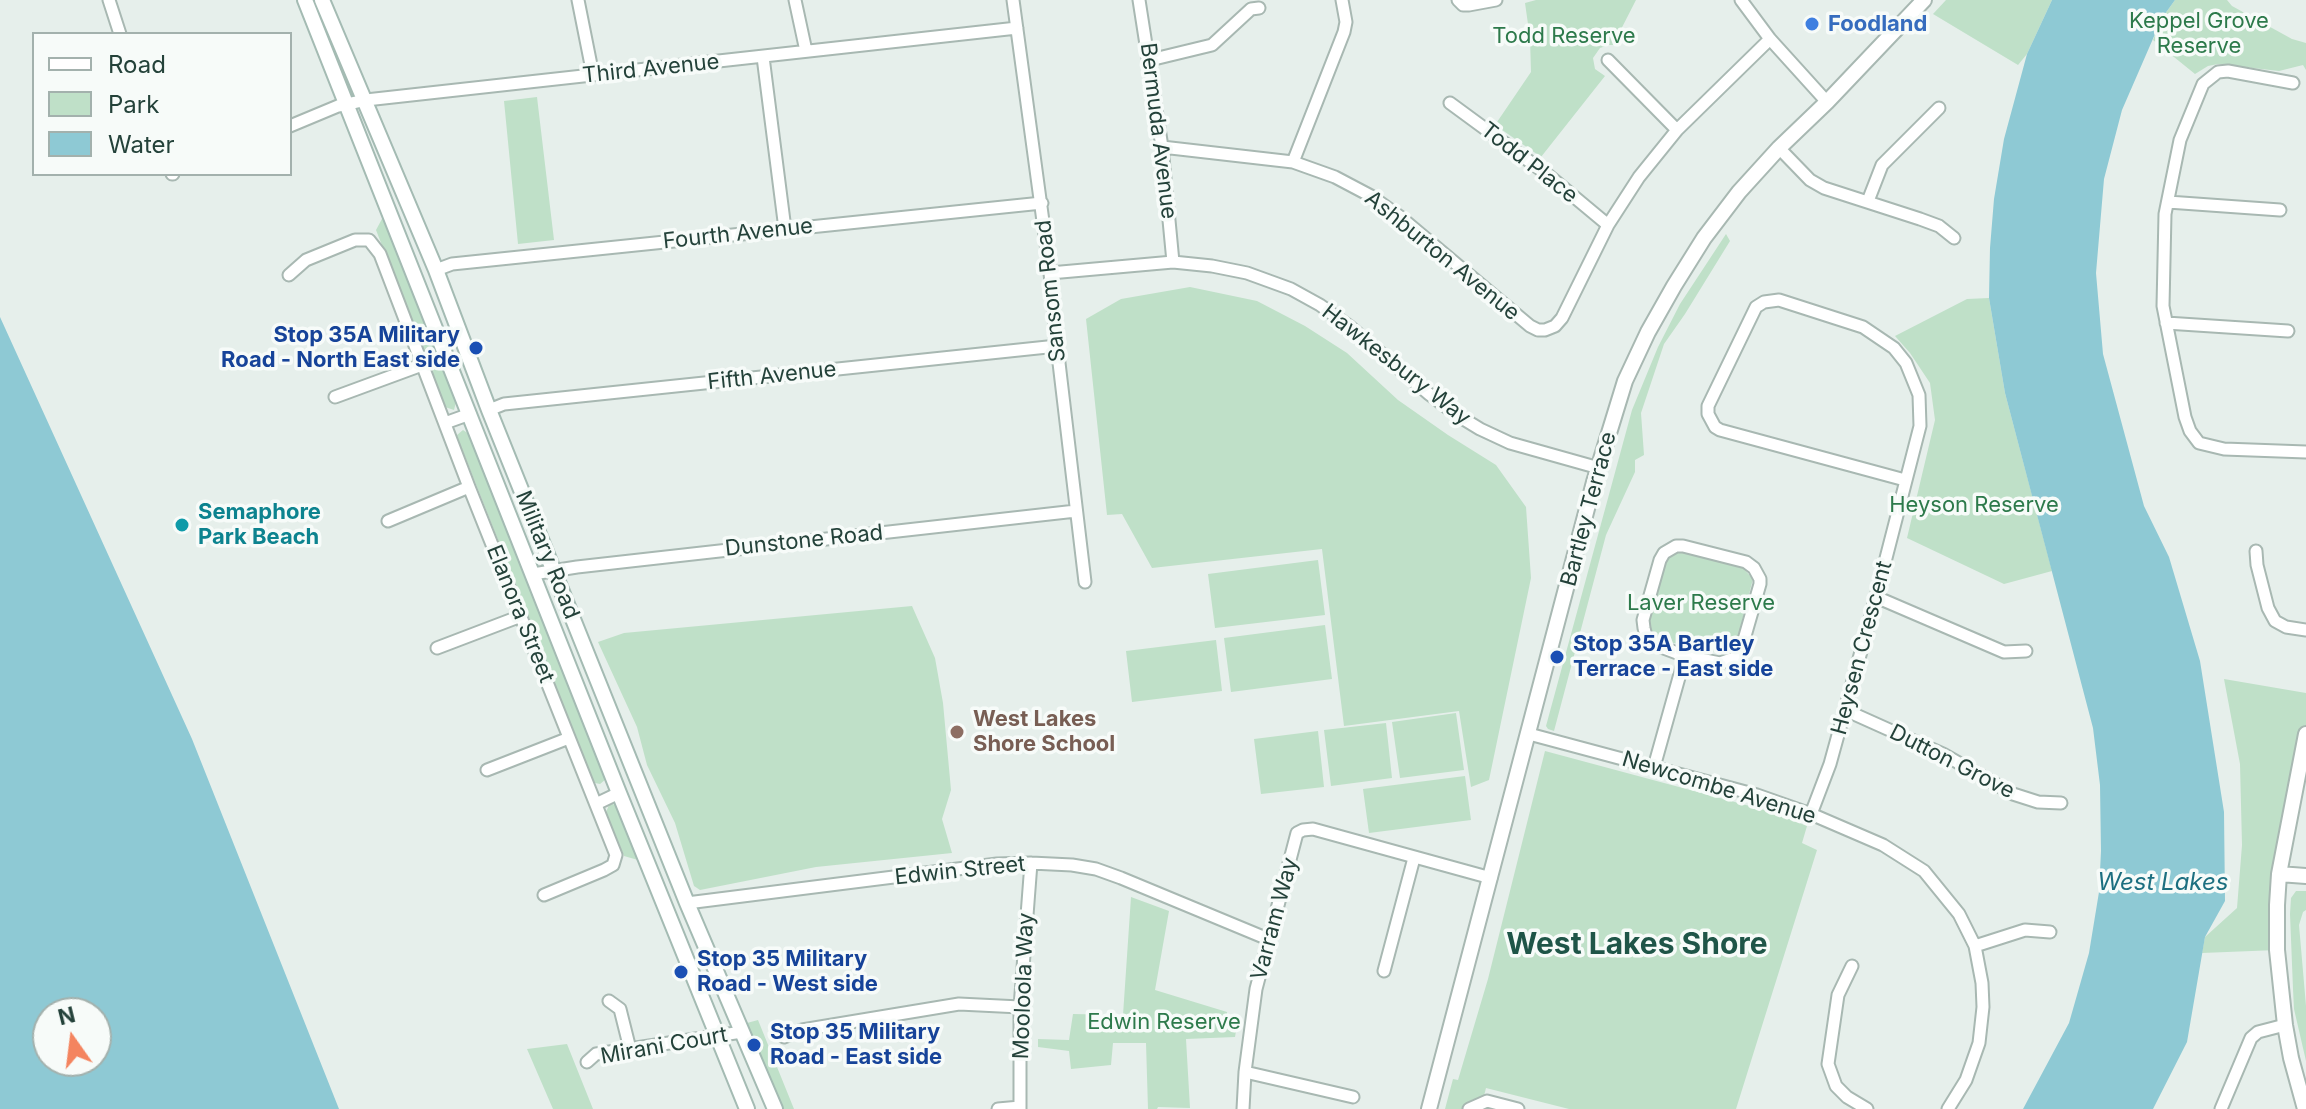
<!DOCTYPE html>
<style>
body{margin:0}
#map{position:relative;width:2306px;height:1109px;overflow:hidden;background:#e6efeb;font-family:Inter,sans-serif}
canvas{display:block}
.legend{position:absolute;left:32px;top:32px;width:260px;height:144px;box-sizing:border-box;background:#f7fbf9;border:2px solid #a3b1ad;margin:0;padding:10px 14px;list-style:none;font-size:24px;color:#24423a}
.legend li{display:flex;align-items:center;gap:16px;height:40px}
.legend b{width:40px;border:2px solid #a3b1ad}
.north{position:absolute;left:32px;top:997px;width:80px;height:80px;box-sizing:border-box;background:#f7fbf9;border:2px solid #a3b1ad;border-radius:50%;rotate:346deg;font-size:22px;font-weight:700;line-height:32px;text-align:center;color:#24423a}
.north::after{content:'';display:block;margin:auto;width:28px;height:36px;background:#f4845f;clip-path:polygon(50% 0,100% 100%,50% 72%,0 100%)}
</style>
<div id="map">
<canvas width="2306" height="1109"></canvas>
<ul class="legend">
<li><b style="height:10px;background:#fff"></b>Road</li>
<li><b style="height:22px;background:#bfe0c8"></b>Park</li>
<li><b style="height:22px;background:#8ec9d4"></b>Water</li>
</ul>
<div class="north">N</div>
</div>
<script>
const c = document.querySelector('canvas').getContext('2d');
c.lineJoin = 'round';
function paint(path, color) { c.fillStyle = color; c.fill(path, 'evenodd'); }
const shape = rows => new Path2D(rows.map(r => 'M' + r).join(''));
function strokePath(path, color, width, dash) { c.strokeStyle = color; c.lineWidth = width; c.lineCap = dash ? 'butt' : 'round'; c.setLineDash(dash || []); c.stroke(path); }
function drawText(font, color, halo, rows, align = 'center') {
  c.font = font + ' Inter,sans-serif'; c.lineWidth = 7; c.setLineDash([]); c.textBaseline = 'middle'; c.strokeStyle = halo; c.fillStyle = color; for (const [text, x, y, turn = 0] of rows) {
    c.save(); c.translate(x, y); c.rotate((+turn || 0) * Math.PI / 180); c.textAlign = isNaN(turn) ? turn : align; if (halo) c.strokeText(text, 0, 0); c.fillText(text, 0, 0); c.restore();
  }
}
const green = shape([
 [1536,0,1636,0,1613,45,1609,45,1600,48,1593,58,1595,69,1605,76,1541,157,1495,125,1531,72,1530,38,1525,3],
 [1946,0,2052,0,2027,54,2018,65,1933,14],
 [2175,0,2227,0,2232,6,2292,39,2306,43,2306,70,2303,65,2279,71,2218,64,2208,66,2195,74,2153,40,2162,18],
 [537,97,554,240,518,244,504,101],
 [383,217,456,402,454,410,445,407,376,230],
 [1726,234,1730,241,1685,314,1664,344,1641,413,1644,455,1635,460,1635,472,1606,535,1554,731,1548,729,1546,726,1632,410,1658,347,1680,304],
 [1190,287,1257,301,1305,326,1347,353,1398,400,1448,435,1496,465,1526,507,1531,578,1489,780,1471,787,1459,711,1344,726,1322,549,1152,568,1122,514,1107,515,1086,319,1121,299],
 [1989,298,2005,393,2052,571,2004,584,1907,538,1935,420,1930,383,1910,353,1895,336,1967,299],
 [463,430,469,434,606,776,606,779,600,784,595,783,593,780,458,439,457,435],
 [1685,551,1743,568,1753,579,1736,644,1726,654,1659,640,1649,627,1649,622,1666,561,1673,553],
 [1318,560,1325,615,1215,628,1208,574],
 [912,606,935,658,943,703,951,790,942,819,952,853,816,867,700,890,694,886,675,823,647,765,637,727,598,642,624,633],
 [1325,625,1332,679,1231,692,1224,638],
 [1216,640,1222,691,1132,702,1126,651],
 [2224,679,2306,693,2306,734,2279,874,2277,950,2202,953,2205,937,2237,908,2242,845,2240,764],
 [1456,713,1464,770,1400,778,1392,722],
 [1386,723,1392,778,1331,786,1324,730],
 [1318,731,1324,787,1261,794,1254,739],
 [1545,751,1772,812,1807,826,1802,843,1817,850,1736,1109,1569,1109,1486,1088,1484,1096,1472,1100,1462,1109,1445,1109,1453,1079,1458,1080,1488,979],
 [1465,776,1471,820,1369,833,1363,789],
 [613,804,617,806,638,860,624,856,606,812,609,805],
 [2296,891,2306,891,2306,910,2303,912,2299,925,2306,1006,2306,1061,2294,1009,2293,989,2290,914,2291,898],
 [1131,897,1169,911,1155,990,1227,1012,1228,1028,1236,1031,1235,1037,1186,1039,1190,1108,1158,1107,1157,1109,1148,1109,1146,1043,1113,1043,1111,1065,1071,1069,1069,1051,1038,1047,1038,1039,1069,1040,1073,1014,1123,1015],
 [758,1020,794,1109,781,1109,747,1023],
 [567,1044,593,1109,553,1109,527,1049]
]);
const water = shape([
 [2052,0,2175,0,2162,18,2122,110,2104,179,2096,273,2103,354,2144,506,2169,557,2200,661,2224,812,2225,901,2205,937,2187,1042,2153,1109,2023,1109,2069,1023,2089,953,2099,892,2101,851,2100,785,2093,728,2005,393,1989,298,1990,248,1994,199,2004,139,2027,54],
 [0,317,192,739,339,1109,0,1109],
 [48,1013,96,1013,96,1061,48,1061]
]);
const minor = shape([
 [109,0,120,34],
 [578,0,593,75],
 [795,0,806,51],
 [1013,0,1050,273,1057,346,1085,582],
 [1139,0,1162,147,1173,262],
 [1458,0,1463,5,1469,5,1496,0],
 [1741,0,1770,39,1827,102],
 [763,57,785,229],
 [1150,60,1212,45,1251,9,1259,8],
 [1608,60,1677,130],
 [2293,83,2228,71,2218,72,2203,84,2180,140,2165,214,2163,306,2185,417,2190,431,2199,443,2224,449,2306,452],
 [1450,103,1548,175,1608,225],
 [290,126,338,106,366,100,1017,28],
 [1162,147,1293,162,1335,177,1371,196,1399,216,1530,326,1538,330,1545,330,1555,326,1562,318,1608,225,1639,177,1677,130,1770,39],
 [1779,148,1810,180,1824,188,1920,219,1939,226,1954,238],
 [1293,162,1344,32,1346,22,1342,0],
 [172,174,173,174],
 [1868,201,1882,165,1939,108],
 [2168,202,2280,210],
 [436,270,452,264,1042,203],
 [1050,273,1173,262,1212,266,1247,273,1291,289,1320,305,1349,326,1429,394,1457,415,1480,429,1510,443,1599,468],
 [289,275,306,260,355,240,369,240,380,254,469,487,616,855,613,865,604,870,544,895],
 [2166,323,2288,331],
 [335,397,422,365],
 [489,410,504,404,1057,346],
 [445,423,470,414],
 [388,521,469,487],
 [2256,551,2257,565,2268,608,2275,621,2286,627,2306,630],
 [533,574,577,567,1076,511],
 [1876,597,2004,652,2026,651],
 [437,648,521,616],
 [1845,710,1943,754,2013,794,2038,802,2061,803],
 [1529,734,1757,795,1811,814,1883,845,1924,871,1959,914,1975,946,1982,983,1983,1007,1979,1043,1966,1080,1948,1109],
 [1654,767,1685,656,1720,663,1737,657,1741,650,1760,584,1760,579,1754,568,1746,562,1683,546,1676,546,1664,553,1660,560,1643,620,1644,628,1646,636,1653,644,1685,656],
 [487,770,569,738],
 [596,804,619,793],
 [1811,814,1830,764,1876,597,1920,426,1919,395,1906,363,1894,348,1863,327,1779,300,1764,302,1756,307,1708,406,1708,414,1715,427,1720,430,1905,480],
 [687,903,997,864,1031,863,1072,865,1096,869,1121,878,1268,939],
 [1975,946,2025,930,2050,932],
 [1852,966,1838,995,1828,1064,1836,1086,1847,1097,1867,1109],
 [1384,971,1414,858],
 [609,1001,620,1009,630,1049],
 [784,1037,802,1030,959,1004,1020,1007],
 [587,1062,596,1054,742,1032],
 [1245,1072,1353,1097],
 [998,1109,1020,1107],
 [1020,1109,1020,1007,1031,863],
 [1243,1109,1245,1072,1256,989,1297,833,1303,830,1313,829,1491,878],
 [1469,1109,1487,1101,1518,1109],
 [2221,1109,2251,1038,2258,1032,2285,1025]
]);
const tertiary = shape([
 [2279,874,2306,876],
 [1429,1109,1594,482,1625,381,1648,332,1674,286,1704,238,1739,192,1779,148,1827,102,1924,0],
 [2305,1109,2291,1058,2285,1025,2277,950,2277,905,2279,874,2306,734]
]);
const secondary = shape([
 [305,0,619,793,747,1109],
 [322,0,436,270,489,410,687,903,775,1109]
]);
const markers = [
 [1812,24,8,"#3f7fe0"],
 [476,348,8,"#1a4fb4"],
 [182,525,8,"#0f9aa8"],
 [1557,657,8,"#1a4fb4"],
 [957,732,8,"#8d6e63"],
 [681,972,8,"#1a4fb4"],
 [754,1045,8,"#1a4fb4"]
];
const parkNames = [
 ["Keppel Grove",2199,21],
 ["Reserve",2199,46],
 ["Todd Reserve",1564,36],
 ["Heyson Reserve",1974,505],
 ["Laver Reserve",1701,603],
 ["Edwin Reserve",1164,1022]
];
const shopNames = [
 ["Foodland",1828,24]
];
const streetNames = [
 ["Third Avenue",651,69,-6],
 ["Bermuda Avenue",1158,131,83],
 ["Todd Place",1529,163,38],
 ["Fourth Avenue",738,234,-6],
 ["Ashburton Avenue",1442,256,39],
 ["Sansom Road",1051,291,-96],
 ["Hawkesbury Way",1396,365,38],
 ["Fifth Avenue",772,376,-6],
 ["Bartley Terrace",1589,509,-75],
 ["Dunstone Road",804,541,-6],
 ["Military Road",547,555,68],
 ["Elanora Street",520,614,68],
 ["Heysen Crescent",1862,648,-75],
 ["Dutton Grove",1952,762,27],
 ["Newcombe Avenue",1719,788,17],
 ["Edwin Street",960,871,-6],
 ["Varram Way",1275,919,-75],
 ["Mooloola Way",1024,986,-88],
 ["Mirani Court",664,1046,-10]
];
const transitNames = [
 ["Stop 35A Military",460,335,"right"],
 ["Road - North East side",460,360,"right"],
 ["Stop 35A Bartley",1573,644],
 ["Terrace - East side",1573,669],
 ["Stop 35 Military",697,959],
 ["Road - West side",697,984],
 ["Stop 35 Military",770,1032],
 ["Road - East side",770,1057]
];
const cultureNames = [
 ["Semaphore",198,512],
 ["Park Beach",198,537]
];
const educationNames = [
 ["West Lakes",973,719],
 ["Shore School",973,744]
];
const waterNames = [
 ["West Lakes",2163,883]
];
const districtNames = [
 ["West Lakes Shore",1637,945]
];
paint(green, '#bfe0c8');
paint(water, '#8ec9d4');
strokePath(minor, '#a8b8b2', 15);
strokePath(tertiary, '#a8b8b2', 18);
strokePath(secondary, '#a4bbb3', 18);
strokePath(minor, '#fff', 11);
strokePath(tertiary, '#fff', 14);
strokePath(secondary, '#fff', 14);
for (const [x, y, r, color] of markers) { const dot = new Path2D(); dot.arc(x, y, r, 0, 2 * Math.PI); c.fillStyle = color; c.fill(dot); strokePath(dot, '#f7fbf9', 3); }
drawText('22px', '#2d7a4b', '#f7fbf9', parkNames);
drawText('bold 22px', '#366cbe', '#f7fbf9', shopNames, 'left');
drawText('22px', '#24423a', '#f7fbf9', streetNames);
drawText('bold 22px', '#164399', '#f7fbf9', transitNames, 'left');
drawText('bold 22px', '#0d838f', '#f7fbf9', cultureNames, 'left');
drawText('bold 22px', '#785e54', '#f7fbf9', educationNames, 'left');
drawText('italic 24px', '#1c6f80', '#f7fbf9', waterNames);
drawText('bold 30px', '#1f5548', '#f7fbf9', districtNames);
</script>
